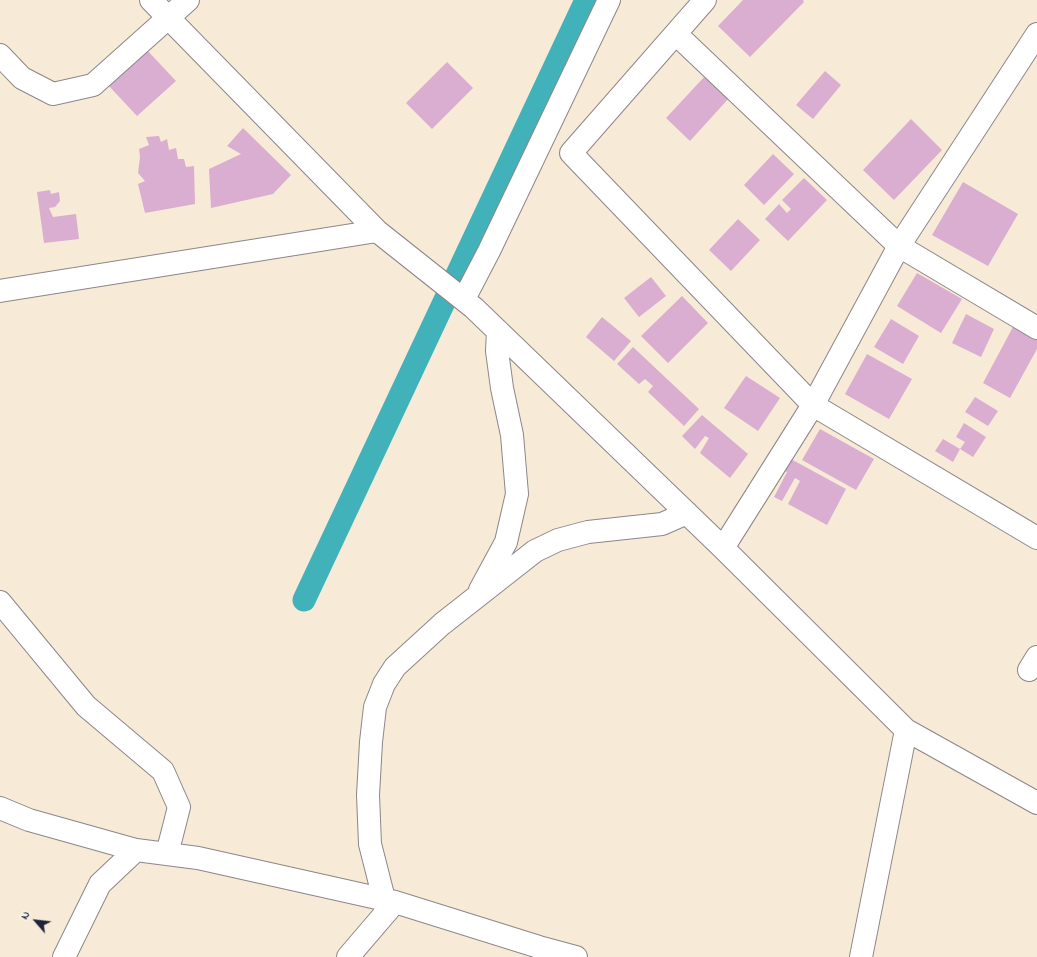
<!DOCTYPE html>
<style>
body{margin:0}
#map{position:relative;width:1037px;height:957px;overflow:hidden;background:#f7ebd7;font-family:"Indie Flower",sans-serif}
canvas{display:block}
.north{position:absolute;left:16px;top:901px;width:40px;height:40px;-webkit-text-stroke:3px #fbf7ec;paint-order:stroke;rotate:298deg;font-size:11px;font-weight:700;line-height:16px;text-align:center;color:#22223b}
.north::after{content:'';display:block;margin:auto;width:14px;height:18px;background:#22223b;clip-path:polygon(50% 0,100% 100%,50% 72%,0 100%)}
</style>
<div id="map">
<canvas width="1037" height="957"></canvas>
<div class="north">N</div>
</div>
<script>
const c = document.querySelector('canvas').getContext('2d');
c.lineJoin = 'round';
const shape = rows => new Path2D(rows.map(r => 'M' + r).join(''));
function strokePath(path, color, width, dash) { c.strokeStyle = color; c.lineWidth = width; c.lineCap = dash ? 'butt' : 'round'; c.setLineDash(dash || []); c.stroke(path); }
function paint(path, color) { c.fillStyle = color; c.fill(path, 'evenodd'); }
const canal = shape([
 [304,600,586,0]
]);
const building = shape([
 [743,0,803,0,804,2,750,57,718,26],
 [146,49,176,81,137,116,108,85],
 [447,62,473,88,432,129,406,103],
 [825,71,841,85,813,119,796,105],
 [706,75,730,97,690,141,666,118],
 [911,119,942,150,894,200,863,170],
 [243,128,291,175,273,194,211,208,209,169,241,154,227,146],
 [159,136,161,142,167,139,169,150,176,148,178,159,184,159,186,167,194,166,195,204,145,213,138,184,145,181,138,173,140,157,139,149,149,145,146,137],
 [773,154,794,174,764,205,744,185],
 [804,178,827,200,788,241,765,219,779,204,787,213,791,209,782,200],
 [963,182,1018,214,988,266,932,235],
 [50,190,51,194,59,192,60,201,55,207,49,208,53,217,76,214,79,239,44,243,37,192],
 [738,219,760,240,731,271,709,250],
 [917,273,962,299,941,333,897,306],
 [651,277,666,296,639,317,624,298],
 [682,296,708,323,668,363,641,336],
 [966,314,994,329,981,357,952,343],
 [602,317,631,341,614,361,586,337],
 [891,319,919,336,903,364,874,347],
 [1014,325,1037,337,1037,349,1010,398,983,383],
 [633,347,699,409,684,426,648,392,653,386,645,379,639,384,617,364],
 [867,354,912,379,889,419,845,394],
 [746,376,780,398,758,431,724,408],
 [975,397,998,411,988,426,965,412],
 [702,415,748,454,730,478,700,453,709,438,705,436,695,449,682,436],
 [964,423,986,437,973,457,960,449,965,442,956,437],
 [820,429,874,459,856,490,802,460],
 [943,439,960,449,953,462,935,451],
 [789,458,846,489,827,525,788,504,800,481,795,478,782,501,774,497,787,472,782,470]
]);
const minor = shape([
 [151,0,377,231,474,308,723,548,906,730,1037,803],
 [705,0,571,153,813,405,1037,538],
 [676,34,899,246,1037,328],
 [0,55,22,78,53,94,93,85,188,0],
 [0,291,377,231],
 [464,299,489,251,609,0],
 [723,548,813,405,899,246,1037,34],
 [480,590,506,542,517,494,512,435,502,388,497,351,498,331],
 [0,602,86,706,163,771,179,807,167,854],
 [1029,670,1037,657],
 [0,808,29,820,136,850,198,858,395,902,539,947,576,957],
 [384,899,370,844,368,795,371,742,375,707,384,684,395,667,442,624,535,551,558,540,588,532,662,524,687,513],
 [64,957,100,884,136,850],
 [348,957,395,902],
 [861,957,906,730]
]);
strokePath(canal, '#42b2ba', 23);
paint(building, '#d9aed0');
strokePath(minor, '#8c8689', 24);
strokePath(minor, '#fff', 22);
</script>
